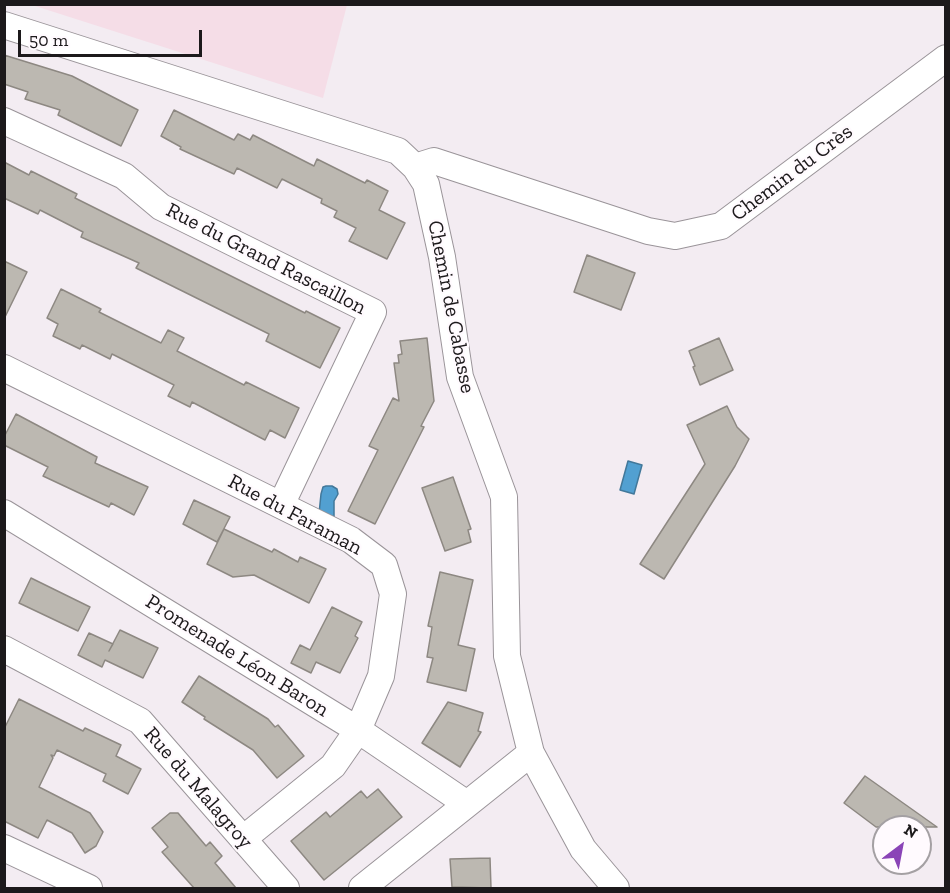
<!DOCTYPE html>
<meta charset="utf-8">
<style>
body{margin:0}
#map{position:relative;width:950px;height:893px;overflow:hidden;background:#f3ecf2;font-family:"Zilla Slab",serif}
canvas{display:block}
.frame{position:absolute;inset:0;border:6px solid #1c191b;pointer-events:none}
.north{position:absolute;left:872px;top:815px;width:60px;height:60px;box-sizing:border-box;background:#fffafe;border:2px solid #a4a0a3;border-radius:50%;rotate:32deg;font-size:16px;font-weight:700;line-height:24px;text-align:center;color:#1c191b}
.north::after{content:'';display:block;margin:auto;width:21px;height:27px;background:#8a44b7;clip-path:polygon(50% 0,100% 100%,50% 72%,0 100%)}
.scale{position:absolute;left:18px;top:30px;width:184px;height:27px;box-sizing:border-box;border:3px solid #1c191b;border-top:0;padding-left:8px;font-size:18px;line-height:21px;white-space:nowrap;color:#1c191b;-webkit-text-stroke:4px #fffafe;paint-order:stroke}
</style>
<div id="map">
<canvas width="950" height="893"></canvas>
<div class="frame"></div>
<div class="north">N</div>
<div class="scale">50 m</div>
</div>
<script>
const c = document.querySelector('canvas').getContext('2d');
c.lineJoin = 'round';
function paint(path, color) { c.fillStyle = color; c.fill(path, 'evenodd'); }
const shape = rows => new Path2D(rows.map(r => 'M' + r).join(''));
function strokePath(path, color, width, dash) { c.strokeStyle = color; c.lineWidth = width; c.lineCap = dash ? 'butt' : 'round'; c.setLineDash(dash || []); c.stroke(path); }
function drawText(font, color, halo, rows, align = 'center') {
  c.font = font + ' "Zilla Slab",serif'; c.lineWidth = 4.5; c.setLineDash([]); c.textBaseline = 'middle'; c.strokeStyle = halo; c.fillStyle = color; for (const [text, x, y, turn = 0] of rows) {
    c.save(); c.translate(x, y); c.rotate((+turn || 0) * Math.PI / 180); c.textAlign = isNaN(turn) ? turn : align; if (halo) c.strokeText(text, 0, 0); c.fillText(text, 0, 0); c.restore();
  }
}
const industrial = shape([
 [32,5,347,4,347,5,323,98]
]);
const water = shape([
 [628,461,642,465,634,494,620,490,628,461],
 [326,486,332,486,337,489,338,494,334,501,334,518,319,514,321,494,323,487,326,486]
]);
const building = shape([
 [4,55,72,76,138,110,121,146,58,115,60,110,25,99,28,92,4,84,4,55],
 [174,110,234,140,238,134,250,140,253,135,314,166,317,159,365,183,367,180,388,191,379,210,405,223,387,259,349,241,356,228,334,217,337,211,321,203,322,199,282,179,277,188,237,168,234,174,180,149,181,147,161,136,174,110],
 [4,162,29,175,31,171,77,194,75,198,305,313,306,311,340,328,320,368,266,341,269,334,136,268,139,263,81,237,83,232,40,210,38,214,4,198,4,162],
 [587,255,635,273,621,310,574,292,587,255],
 [4,261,27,272,4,319,4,261],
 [61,289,101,309,99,312,161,343,168,330,184,338,177,351,244,385,246,382,299,408,285,438,270,430,265,440,192,402,190,407,168,396,174,385,112,354,110,359,82,345,80,349,53,336,58,324,47,318,61,289],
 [427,338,434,401,421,426,424,427,375,524,348,511,378,450,369,446,393,398,399,401,394,363,399,363,398,355,402,354,400,341,427,338],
 [719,338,733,370,700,385,693,367,695,366,689,351,719,338],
 [727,406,737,427,749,439,735,466,664,579,640,564,705,464,687,425,727,406],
 [16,414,97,457,95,463,148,487,134,515,111,503,109,507,43,476,48,467,4,445,4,437,16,414],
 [453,477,471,529,468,530,471,542,445,551,422,488,453,477],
 [194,500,230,517,217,542,183,524,194,500],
 [224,529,272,552,274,549,298,562,300,557,326,569,309,603,254,575,233,577,207,564,224,529],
 [440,572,473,580,458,645,475,649,466,691,427,682,433,658,427,657,432,627,428,626,440,572],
 [31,578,90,607,78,631,19,603,31,578],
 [332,607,362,622,355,636,358,638,340,673,316,662,311,673,291,663,300,645,310,650,332,607],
 [120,630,158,648,143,678,105,660,102,667,78,655,89,633,113,644,109,651,120,630],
 [199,676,268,719,275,727,278,725,304,756,277,778,253,750,204,719,205,717,182,702,199,676],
 [19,699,83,731,85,728,121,745,116,756,141,769,128,794,103,781,106,774,57,750,54,756,51,755,53,758,39,787,90,813,103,832,96,846,85,853,72,833,47,820,38,838,4,821,4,729,19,699],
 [448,702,483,713,478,731,481,732,460,767,422,743,448,702],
 [865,776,937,827,876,827,844,803,865,776],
 [378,789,402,817,324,880,291,841,326,812,330,817,361,791,367,798,378,789],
 [170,813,178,813,206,846,210,842,222,856,215,863,236,888,194,888,162,852,168,847,152,828,170,813],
 [490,858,491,888,452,887,450,859,490,858]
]);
const minor = shape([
 [4,25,398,151,415,167,426,184,442,257,460,377,504,497,507,656,531,753,583,849,616,888],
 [4,121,124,176,161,207,373,312,281,505],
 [415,167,434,161,648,231,675,236,721,226,946,58],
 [4,368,351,540,384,565,393,594,381,676,358,730,333,766,243,839],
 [4,513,358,730,467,804],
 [4,649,140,721,286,888],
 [4,848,89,888],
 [362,888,531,753]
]);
const streetNames = [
 ["Chemin du Crès",792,173,-37],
 ["Rue du Grand Rascaillon",266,259,27],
 ["Chemin de Cabasse",451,307,79],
 ["Rue du Faraman",295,515,28],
 ["Promenade Léon Baron",237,656,32],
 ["Rue du Malagroy",198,788,49]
];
paint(industrial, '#f5dde7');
paint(water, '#52a0d1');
strokePath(water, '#42789a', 1.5);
paint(building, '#bcb8b1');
strokePath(building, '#8d8882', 1.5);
strokePath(minor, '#9a9499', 28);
strokePath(minor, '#fff', 26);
drawText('21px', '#1c191b', '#fffafe', streetNames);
</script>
